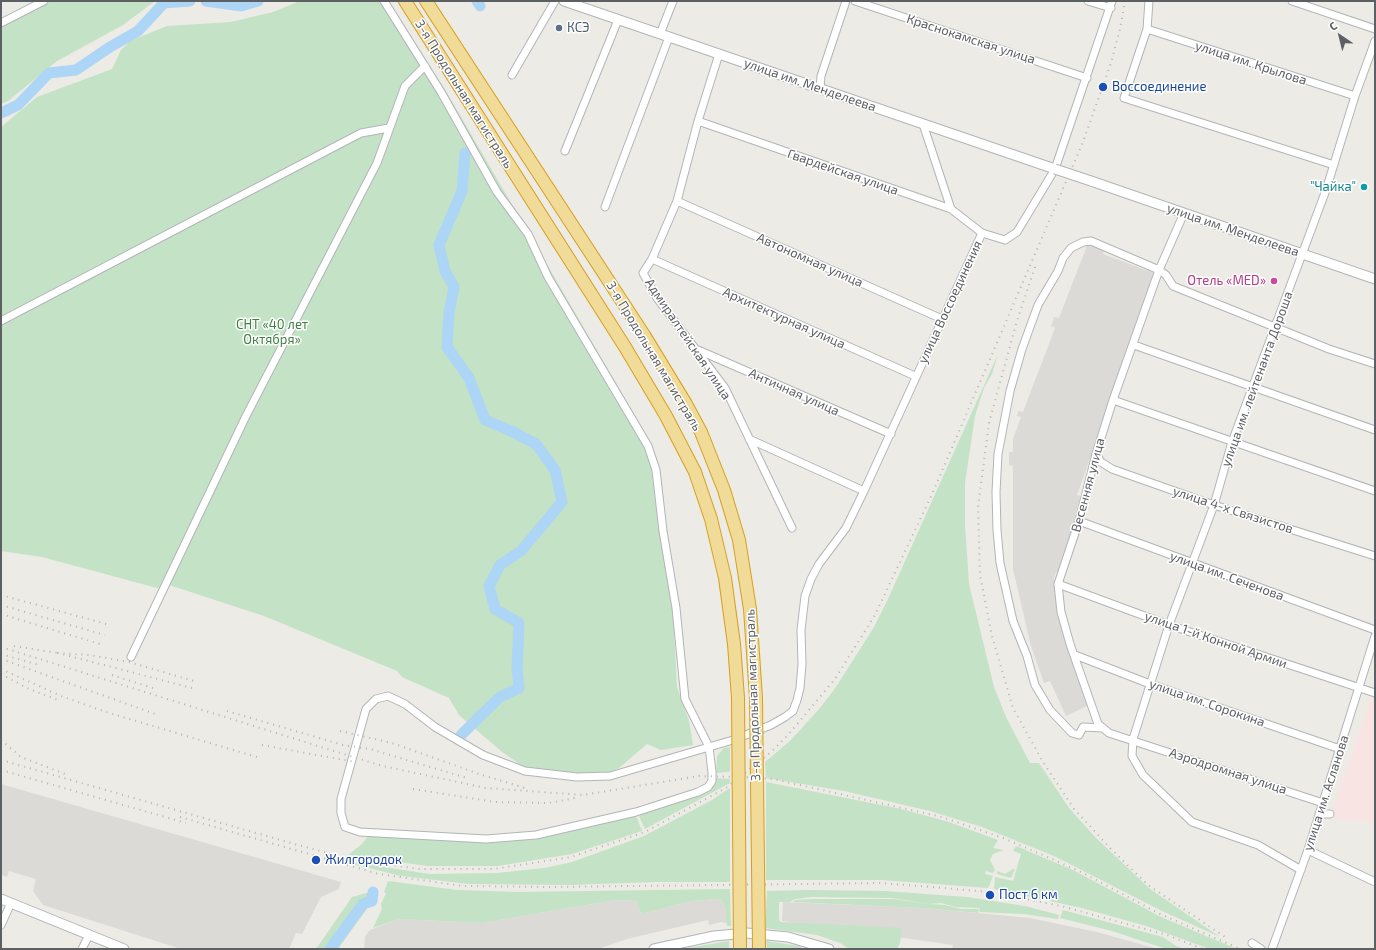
<!DOCTYPE html>
<meta charset="utf-8">
<style>
body{margin:0}
#map{position:relative;width:1376px;height:950px;overflow:hidden;background:#edebe5;font-family:"Exo 2",sans-serif}
canvas{display:block}
.frame{position:absolute;inset:0;border:2px solid #5d6063;pointer-events:none}
.north{position:absolute;left:1320px;top:16px;width:40px;height:40px;-webkit-text-stroke:3px #fff;paint-order:stroke;rotate:325deg;font-size:11px;font-weight:700;line-height:16px;text-align:center;color:#5d6063}
.north::after{content:'';display:block;margin:auto;width:14px;height:18px;background:#5d6063;clip-path:polygon(50% 0,100% 100%,50% 72%,0 100%)}
</style>
<div id="map">
<canvas width="1376" height="950"></canvas>
<div class="frame"></div>
<div class="north">С</div>
</div>
<script>
const c = document.querySelector('canvas').getContext('2d');
c.lineJoin = 'round';
function paint(path, color) { c.fillStyle = color; c.fill(path, 'evenodd'); }
const shape = rows => new Path2D(rows.map(r => 'M' + r).join(''));
function strokePath(path, color, width, dash) { c.strokeStyle = color; c.lineWidth = width; c.lineCap = dash ? 'butt' : 'round'; c.setLineDash(dash || []); c.stroke(path); }
function drawText(font, color, halo, rows, align = 'center') {
  c.font = font + ' "Exo 2",sans-serif'; c.lineWidth = 3; c.setLineDash([]); c.textBaseline = 'middle'; c.strokeStyle = halo; c.fillStyle = color; for (const [text, x, y, turn = 0] of rows) {
    c.save(); c.translate(x, y); c.rotate((+turn || 0) * Math.PI / 180); c.textAlign = isNaN(turn) ? turn : align; if (halo) c.strokeText(text, 0, 0); c.fillText(text, 0, 0); c.restore();
  }
}
const industrial = shape([
 [1088,243,1104,250,1103,254,1156,274,1077,495,1083,497,1078,517,1059,572,1056,572,1054,578,1058,612,1089,705,1066,716,1050,681,1044,683,1031,646,1013,569,1013,466,1009,465,1009,452,1013,452,1013,439,1021,417,1017,416,1018,411,1023,412,1055,328,1051,326,1054,317,1059,318],
 [1,784,341,882,339,889,321,897,302,934,296,933,289,949,181,949,43,905,33,891,36,879,9,871,7,877,1,875],
 [720,899,725,906,727,923,721,922,709,925,708,920,627,939,598,949,364,949,365,936,370,930,399,919,481,923,616,900,637,901,641,914,691,901],
 [783,902,923,908,1030,918,1097,932,1158,949,952,949,953,945,782,921]
]);
const medical = shape([
 [1370,699,1375,700,1375,823,1330,818]
]);
const green = shape([
 [45,1,155,1,123,25,57,61,8,101,1,104,1,23],
 [300,1,387,1,447,93,651,443,661,477,670,556,677,687,689,721,693,745,661,750,647,744,619,768,609,772,577,773,525,768,501,751,459,715,449,698,402,677,397,671,264,616,169,585,157,588,42,557,1,551,1,127,37,97,112,69,121,50,130,41,167,26,231,22,273,12],
 [998,354,992,374,984,388,975,416,965,483,965,525,969,584,994,687,1006,717,1030,763,1039,763,1069,808,1095,837,1150,889,1220,937,1162,911,1054,856,982,827,930,811,844,791,766,778,765,762,790,741,820,708,836,687,874,627,888,599],
 [730,747,730,772,716,773,717,756,724,748],
 [716,778,730,779,730,783,645,829,639,816,641,813,714,783],
 [766,782,901,809,949,822,998,840,993,848,1004,850,993,854,990,860,995,870,993,873,986,871,985,874,993,876,988,888,882,880,766,880],
 [730,788,730,882,656,882,569,885,469,884,401,876,337,860,430,874,497,873,544,868,572,862,644,836,712,800],
 [631,815,637,818,642,831,572,854,498,866,427,866,348,855,362,844,369,835,434,837,555,834],
 [1016,846,1073,870,1161,917,1237,949,1210,949,1146,926,1082,908,994,889,995,877,1013,881,1021,854,1013,851],
 [1013,869,1015,869,1011,878,997,874,997,871,1005,874],
 [388,881,457,890,518,892,730,889,731,926,727,926,725,906,720,899,691,901,641,914,637,901,616,900,481,923,399,919,373,928,382,909,381,904,386,893,384,892],
 [809,890,885,891,967,897,1025,906,1059,915,1058,919,1024,914,980,912,979,908,956,907,941,903,929,904,892,898,812,897,795,899,790,902,779,902,779,920,781,922,902,928,900,943,897,949,849,949,840,943,817,935,765,928,767,891],
 [370,892,369,906,338,949,316,949,352,897],
 [812,899,893,899,928,904,945,905,961,909,978,909,979,913,923,908,793,902,795,900],
 [1063,910,1163,937,1176,946,1184,949,1166,949,1112,931,1060,918],
 [729,941,729,949,684,949,687,948],
 [766,941,800,946,803,949,767,949]
]);
const river = shape([
 [206,1,241,6,258,1],
 [477,1,480,6],
 [1,113,18,105,49,73,76,70,110,47,138,31,164,3,190,1],
 [461,735,500,697,519,688,517,668,519,623,495,609,489,586,500,565,521,551,562,502,555,470,536,444,511,431,485,420,469,378,447,347,449,313,454,287,445,271,439,245,462,191,465,153],
 [330,949,363,904,372,901,373,892]
]);
const street = shape([
 [384,1,441,92,497,192,528,234,548,277,648,446,656,470,663,531,676,608,685,699,709,747,712,772,712,781,708,787,698,792,636,812,536,835,486,839,360,832,345,827,341,813,341,799,366,709,376,699,388,696,405,704,435,727,483,755,525,771,577,777,610,776,709,747,733,740,771,725,785,717,793,711,797,700,800,688,802,664,801,630,805,596,811,579,819,564,846,528,864,491,982,233],
 [855,1,1087,78],
 [1088,1,1111,8],
 [1149,1,1147,29,1124,98,1334,165],
 [1292,1,1375,29],
 [1,23,44,1],
 [1147,29,1355,96],
 [660,34,673,1],
 [719,54,698,121,677,201,652,259,643,273,657,298,725,388,792,528],
 [512,75,555,1],
 [820,89,821,76,846,1],
 [698,121,951,209,982,233,1005,240,1017,232,1055,169,1112,1],
 [923,124,951,209],
 [565,151,618,20],
 [677,201,942,319],
 [605,207,669,37],
 [1184,213,1159,270,1113,400,1096,454,1079,521,1058,584,1061,612,1070,644,1098,724,1109,733,1323,803],
 [652,259,915,376],
 [1,321,361,133,389,128],
 [1134,345,1375,430],
 [698,350,891,434],
 [1113,400,1375,491],
 [749,439,864,491],
 [1096,454,1101,462,1112,469,1214,505,1375,556],
 [1079,521,1375,630],
 [1058,584,1169,625,1375,693],
 [1075,655,1150,684,1340,749],
 [131,657,246,416,377,163,405,86,425,66],
 [1103,728,1083,727,1079,735,1072,733,1050,710,1035,685,1027,656,1013,621,1000,563,997,530,996,492,998,454,1010,391,1022,349,1038,305,1058,271,1063,258,1071,248,1083,242,1091,241,1159,270,1166,275,1173,286,1329,349,1375,364],
 [1319,814,1330,814],
 [1308,850,1375,882],
 [1301,870,1258,845,1192,822,1143,775,1132,756,1133,739,1169,625,1214,505,1232,442,1326,190,1355,96,1375,41],
 [1,925,11,903],
 [1252,943,1261,949],
 [82,949,89,935],
 [1272,949,1308,850,1375,636]
]);
const secondary = shape([
 [564,1,1055,169],
 [1091,181,1375,279],
 [1,899,124,949],
 [654,949,714,936,747,933,788,937,829,949]
]);
const highway = shape([
 [405,1,625,347,666,416,695,472,711,519,725,578,734,644,738,698],
 [426,1,644,335,686,404,701,432,724,490,739,540,750,609,756,698]
]);
const rail = shape([
 [1035,267,1016,324,989,423,978,507,980,575,992,636,1013,708,1043,762,1074,809,1111,849,1148,885,1225,937],
 [1,595,110,625],
 [1,605,105,635],
 [1,614,100,644],
 [1,630,3,631],
 [14,646,58,653],
 [1,647,353,757,383,766,486,788,583,795,699,776,742,777,773,779,942,817,1003,838,1052,859,1085,874,1160,914,1240,949],
 [1,654,39,665],
 [1,659,158,715],
 [1,669,61,696,106,712,260,758],
 [1,674,29,689,61,701],
 [112,675,156,689],
 [192,688,58,653,89,655,129,662,194,681],
 [227,711,343,745,370,749,467,778],
 [340,731,392,743,482,775,525,788],
 [1,740,21,757,68,775],
 [262,745,355,762],
 [1,760,298,845,343,857,418,869,494,869,571,857,645,832,726,788,770,753,788,735,835,679,875,615,933,492,1083,142,1111,63,1120,29,1125,1],
 [1,770,186,823],
 [413,789,495,802,549,803,575,798],
 [180,817,379,874,463,886,548,887,880,883,932,887,990,892,1061,906,1167,935,1203,949]
]);
const secondaryBridge = shape([
 [1055,169,1091,181]
]);
const highwayBridge = shape([
 [738,698,740,949],
 [756,698,759,949]
]);
const markers = [
 [559,28,4,"#5c6f8a"],
 [1103,87,5,"#1a4fb4"],
 [1364,187,4,"#0f9aa8"],
 [1274,281,4,"#d1479c"],
 [316,860,5,"#1a4fb4"],
 [990,895,5,"#1a4fb4"]
];
const serviceNames = [
 ["КСЭ",567,28]
];
const streetNames = [
 ["Краснокамская улица",971,39,18],
 ["улица им. Крылова",1251,63,18],
 ["улица им. Менделеева",810,85,19],
 ["3-я Продольная магистраль",464,94,58],
 ["Гвардейская улица",843,172,19],
 ["улица им. Менделеева",1233,230,19],
 ["Автономная улица",810,260,24],
 ["улица Воссоединения",950,302,-65],
 ["Архитектурная улица",784,318,24],
 ["Адмиралтейская улица",688,339,56],
 ["3-я Продольная магистраль",654,356,59],
 ["улица им. лейтенанта Дороша",1257,379,-70],
 ["Античная улица",794,392,24],
 ["Весенняя улица",1088,485,-75],
 ["улица 4-х Связистов",1233,510,18],
 ["улица им. Сеченова",1227,576,20],
 ["улица 1-й Конной Армии",1216,640,19],
 ["3-я Продольная магистраль",753,695,-92],
 ["улица им. Сорокина",1207,703,19],
 ["Аэродромная улица",1228,771,18],
 ["улица им. Асланова",1326,793,-72]
];
const transitNames = [
 ["Воссоединение",1112,87],
 ["Жилгородок",325,860],
 ["Пост 6 км",999,895]
];
const cultureNames = [
 ["\"Чайка\"",1356,187]
];
const hotelNames = [
 ["Отель «MED»",1266,281]
];
const parkNames = [
 ["СНТ «40 лет",272,325],
 ["Октября»",272,340]
];
paint(industrial, '#dcdad7');
paint(medical, '#f8e5e3');
paint(green, '#c4e2c5');
strokePath(river, '#add5f5', 11);
strokePath(street, '#b2b5b8', 9);
strokePath(secondary, '#b1b4b8', 11);
strokePath(highway, '#d79f1b', 14);
strokePath(street, '#fff', 7);
strokePath(secondary, '#fff', 9);
strokePath(highway, '#f0db99', 12);
strokePath(rail, '#b2b3b3', 2, [1, 5]);
strokePath(secondaryBridge, '#b1b4b8', 11, []);
strokePath(highwayBridge, '#d79f1b', 14, []);
strokePath(secondaryBridge, '#fff', 9);
strokePath(highwayBridge, '#f0db99', 12);
for (const [x, y, r, color] of markers) { const dot = new Path2D(); dot.arc(x, y, r, 0, 2 * Math.PI); c.fillStyle = color; c.fill(dot); strokePath(dot, '#fff', 1.5); }
drawText('13px', '#4e5e75', '#fff', serviceNames, 'left');
drawText('13px', '#5d6063', '#fff', streetNames);
drawText('13px', '#164399', '#fff', transitNames, 'left');
drawText('13px', '#0d838f', '#fff', cultureNames, 'right');
drawText('13px', '#b23c85', '#fff', hotelNames, 'right');
drawText('13px', '#3f8043', '#fff', parkNames);
</script>
